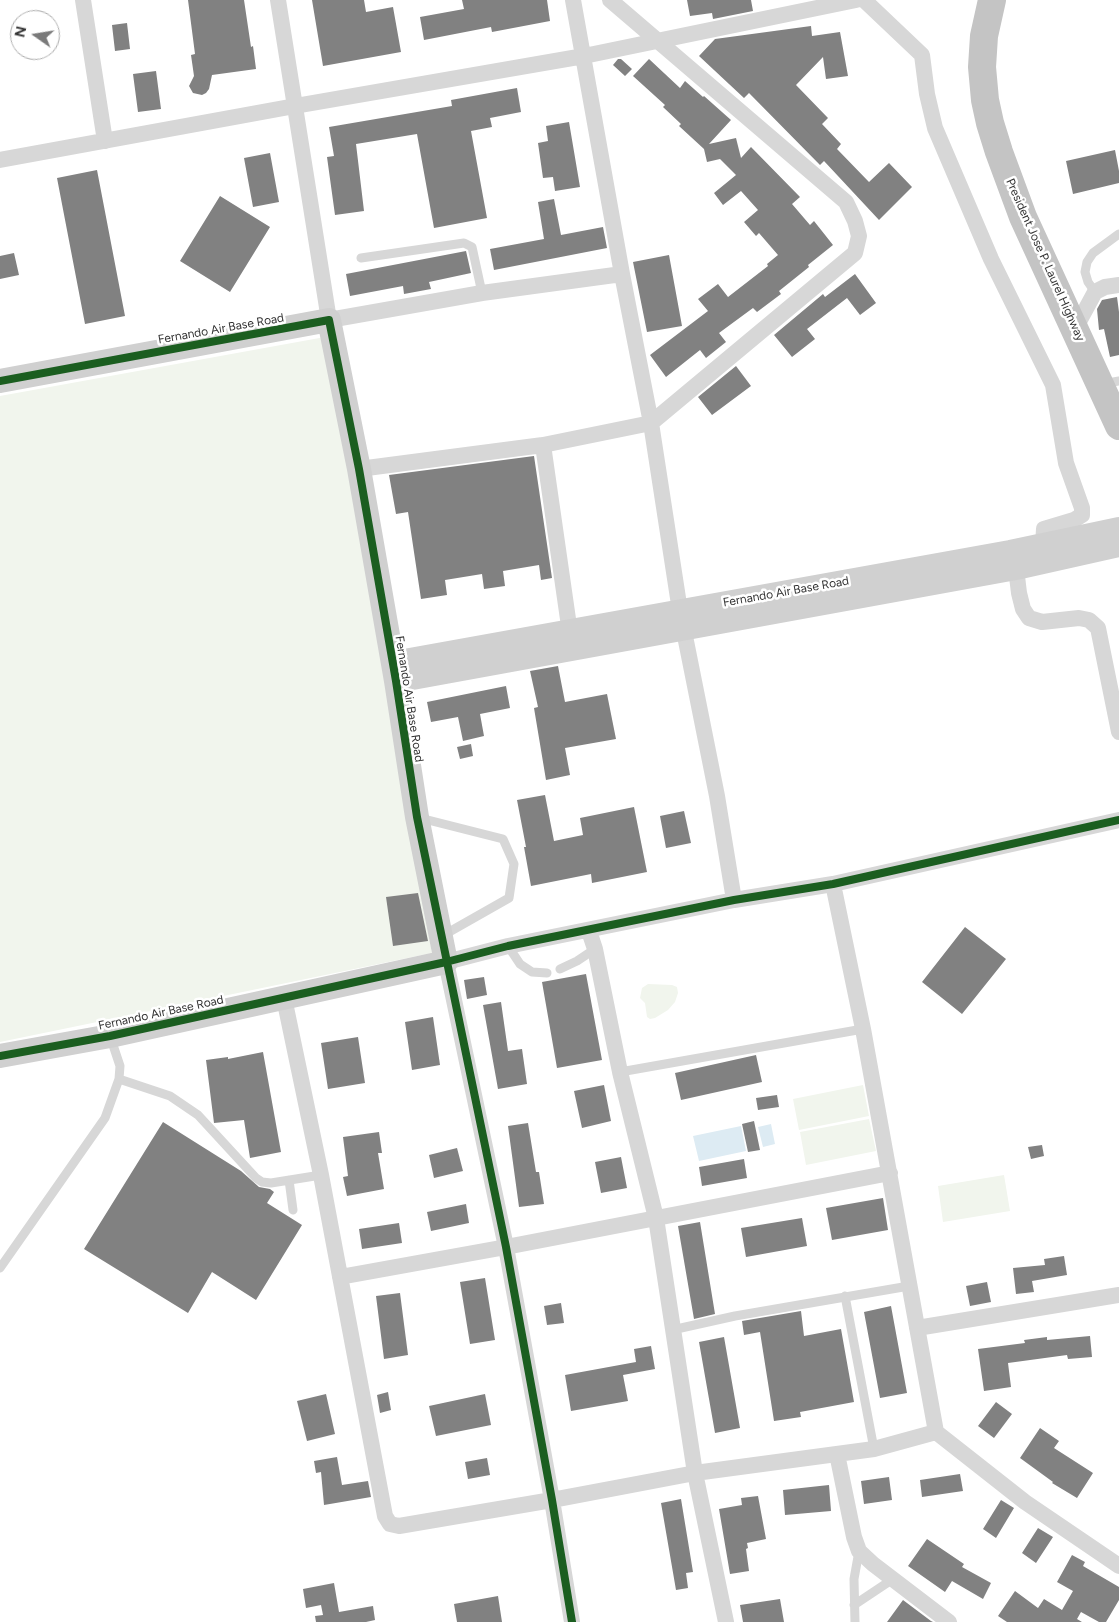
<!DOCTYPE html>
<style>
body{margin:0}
#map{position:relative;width:1119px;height:1622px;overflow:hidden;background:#fff;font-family:Figtree,sans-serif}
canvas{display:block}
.north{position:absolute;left:10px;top:10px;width:50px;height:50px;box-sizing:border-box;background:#fff;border:1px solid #adadad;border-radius:50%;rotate:283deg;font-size:14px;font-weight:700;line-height:20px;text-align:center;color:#333}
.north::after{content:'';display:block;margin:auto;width:18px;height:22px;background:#7a7a7a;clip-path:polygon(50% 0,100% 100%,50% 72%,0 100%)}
</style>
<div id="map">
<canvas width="1119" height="1622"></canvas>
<div class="north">N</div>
</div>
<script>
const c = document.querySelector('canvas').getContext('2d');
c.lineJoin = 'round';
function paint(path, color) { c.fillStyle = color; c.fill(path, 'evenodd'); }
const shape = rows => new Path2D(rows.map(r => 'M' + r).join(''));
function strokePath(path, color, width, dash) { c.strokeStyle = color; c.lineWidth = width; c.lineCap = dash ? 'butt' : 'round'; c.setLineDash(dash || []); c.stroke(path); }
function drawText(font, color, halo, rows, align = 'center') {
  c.font = font + ' Figtree,sans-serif'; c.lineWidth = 5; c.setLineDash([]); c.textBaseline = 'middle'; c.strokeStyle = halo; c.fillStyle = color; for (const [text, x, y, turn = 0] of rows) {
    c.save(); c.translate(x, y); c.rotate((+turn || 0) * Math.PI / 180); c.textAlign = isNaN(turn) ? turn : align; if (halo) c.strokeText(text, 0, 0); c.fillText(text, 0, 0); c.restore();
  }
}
const green = shape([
 [325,337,432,953,0,1042,0,396],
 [648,984,672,985,677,987,678,993,675,1002,668,1010,655,1018,650,1019,647,1017,645,1003,640,998,642,988],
 [863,1085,869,1116,799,1130,793,1099],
 [869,1119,876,1151,806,1165,800,1132],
 [1004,1175,1010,1211,943,1222,938,1186]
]);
const water = shape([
 [771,1124,775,1144,763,1147,758,1127],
 [741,1126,746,1151,699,1161,693,1136]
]);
const building = shape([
 [188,0,244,0,251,47,253,46,256,69,212,75,209,89,206,93,202,95,193,93,189,86,194,76,191,55,195,54],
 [312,0,364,0,366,12,393,7,401,52,323,66],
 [462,0,547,0,550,21,492,32,491,27,424,40,420,17,464,9],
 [687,0,751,0,753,11,713,19,712,13,690,16],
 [127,23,130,49,115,51,112,25],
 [811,26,812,36,840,32,848,76,826,79,823,57,796,85,828,118,822,124,841,144,837,149,869,182,889,163,912,187,879,220,824,161,820,165,749,93,744,98,699,56,715,39],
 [618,59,621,59,632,69,625,76,613,65],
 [649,59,680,88,685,81,703,97,704,96,731,120,709,144,736,138,741,158,751,147,800,197,792,204,810,225,814,221,833,245,808,265,809,267,779,291,781,294,757,312,753,308,719,333,726,342,706,358,700,350,666,377,650,355,708,311,698,299,718,284,728,297,768,266,767,264,778,255,759,233,756,236,744,222,758,210,741,191,723,205,714,193,736,175,720,159,707,162,704,149,679,126,681,124,663,107,665,105,633,76],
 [156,71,161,109,138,112,133,74],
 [517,88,521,112,490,118,492,127,471,131,487,218,434,228,417,134,356,144,364,211,335,215,327,157,334,156,329,127,452,106,451,100],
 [569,122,580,187,555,191,553,177,543,178,538,143,548,141,546,126],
 [1115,150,1119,171,1119,183,1073,194,1066,161],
 [270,153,279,202,253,207,244,158],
 [97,170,125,316,85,324,57,178],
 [220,196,270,227,230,292,180,261],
 [554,199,561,235,603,227,607,248,494,270,490,249,544,239,538,202],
 [466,251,471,273,429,282,431,289,404,294,403,286,350,296,346,274],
 [14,253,19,275,0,279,0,256],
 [669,255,682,326,647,332,633,262],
 [855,274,876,303,860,315,847,298,807,329,815,339,792,357,774,335,823,294,825,297],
 [1117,297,1119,312,1119,355,1110,357,1104,329,1099,330,1097,309,1102,300],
 [736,366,751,386,712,415,698,397],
 [534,456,552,578,541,580,539,565,503,571,505,586,484,589,482,574,445,580,447,595,421,599,408,512,396,514,389,475],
 [558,666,565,702,607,694,616,739,565,748,570,775,546,780,534,708,538,707,530,671],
 [506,686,510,708,480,714,484,736,463,741,458,717,431,722,427,702],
 [471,744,473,756,460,759,457,747],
 [545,795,554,841,583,835,580,818,634,807,647,872,592,883,591,874,531,886,524,847,526,847,517,800],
 [684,811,691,843,666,848,660,816],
 [418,893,428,941,393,946,386,897],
 [965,927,1006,959,962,1014,922,982],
 [586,974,602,1060,557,1068,542,982],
 [484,977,487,995,467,999,464,980],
 [501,1002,508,1051,522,1049,527,1084,498,1089,483,1005],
 [433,1017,440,1065,412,1070,405,1022],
 [358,1037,365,1083,328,1089,321,1043],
 [263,1052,281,1152,250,1158,244,1120,214,1123,206,1060,228,1057,228,1059],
 [756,1055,762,1082,681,1100,675,1073],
 [604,1085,611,1121,582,1128,574,1091],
 [777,1095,779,1107,758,1110,756,1098],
 [754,1121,760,1150,748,1152,742,1124],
 [163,1122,241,1171,259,1187,270,1189,274,1192,267,1203,302,1225,256,1300,212,1272,188,1313,84,1249],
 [528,1123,536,1172,539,1172,544,1204,519,1207,508,1126],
 [379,1132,382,1153,378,1153,384,1189,347,1196,343,1177,348,1176,343,1137],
 [1042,1145,1044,1156,1031,1159,1028,1147],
 [457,1148,463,1171,434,1178,429,1155],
 [621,1157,627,1188,601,1193,595,1162],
 [744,1159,747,1178,702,1186,699,1167],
 [883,1198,888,1230,832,1240,826,1208],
 [466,1204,469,1223,431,1231,427,1212],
 [802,1218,807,1246,746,1257,741,1228],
 [700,1222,715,1314,694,1319,678,1226],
 [399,1223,402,1243,362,1249,359,1229],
 [1064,1256,1067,1275,1032,1281,1034,1292,1016,1294,1013,1268,1045,1265,1044,1259],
 [485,1278,495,1340,470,1344,460,1282],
 [987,1282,991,1302,970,1306,966,1286],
 [400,1293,408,1355,384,1359,376,1296],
 [561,1303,564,1323,547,1325,544,1306],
 [891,1306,907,1393,880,1398,864,1312],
 [801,1311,804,1336,841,1329,854,1402,800,1412,801,1417,774,1421,760,1332,744,1335,742,1321],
 [1090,1336,1092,1357,1068,1359,1067,1355,1008,1363,1011,1387,984,1391,978,1349,1025,1343,1024,1340,1047,1337,1047,1340],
 [724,1337,740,1428,715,1433,699,1342],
 [651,1346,655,1369,623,1375,628,1401,571,1411,565,1375,636,1362,634,1349],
 [388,1392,391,1410,380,1413,377,1395],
 [326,1394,335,1434,307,1441,297,1401],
 [485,1394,491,1425,436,1436,429,1406],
 [996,1402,1012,1414,994,1438,978,1426],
 [1040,1428,1059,1441,1054,1448,1093,1473,1077,1498,1052,1483,1053,1482,1020,1458],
 [337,1457,342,1485,368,1481,371,1497,324,1505,321,1472,316,1473,314,1461],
 [487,1458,490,1475,468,1479,465,1462],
 [960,1474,963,1491,922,1497,920,1480],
 [889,1477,892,1500,864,1504,861,1481],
 [829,1485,831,1511,785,1515,783,1490],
 [758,1496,766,1539,747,1543,748,1548,746,1549,749,1571,730,1574,719,1509,742,1505,741,1498],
 [681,1499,693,1572,686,1573,688,1588,676,1590,661,1503],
 [1001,1500,1014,1508,996,1538,983,1529],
 [1038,1528,1053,1537,1036,1563,1022,1553],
 [927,1539,964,1564,962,1567,991,1583,983,1599,952,1581,945,1592,908,1566],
 [1072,1555,1085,1562,1083,1566,1119,1587,1119,1600,1106,1622,1099,1622,1081,1612,1077,1619,1082,1622,1007,1622,998,1616,1015,1591,1038,1608,1044,1599,1062,1610,1073,1591,1057,1582],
 [334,1583,339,1612,373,1606,375,1620,366,1622,316,1622,315,1616,323,1615,321,1605,306,1608,303,1589],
 [498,1596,502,1622,457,1622,454,1604],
 [780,1599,784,1622,743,1622,740,1605],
 [903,1600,931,1621,933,1622,887,1622]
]);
const lane = shape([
 [361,258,464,243,472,247,482,293],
 [1095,292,1088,282,1085,272,1087,262,1093,253,1119,234],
 [1102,384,1119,381],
 [420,818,503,839,514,864,509,898,442,936],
 [508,946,520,964,532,972,547,973],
 [560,969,577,961,595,949],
 [620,1072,863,1029],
 [119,1079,170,1096,198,1115,256,1178,262,1182,271,1183,321,1175],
 [289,1180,293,1210],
 [0,1268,105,1118,119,1079,120,1066,110,1036],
 [845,1296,874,1449],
 [672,1330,735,1316,909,1286],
 [854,1605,893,1579],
 [855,1622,854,1579,859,1551]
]);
const street = shape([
 [83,0,105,141],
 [278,0,329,320,482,293,622,274],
 [573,0,622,274,651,423,680,611,717,796,734,900],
 [864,0,922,55,927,94,935,128,991,259,1053,385,1066,463,1082,508,1082,515,1074,520,1044,529,1043,545,1045,554],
 [0,160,295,106,584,56,856,0],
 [1075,329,1095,292,1105,287,1119,285],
 [543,445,571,640],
 [359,469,543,445,651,423,855,253,859,236,855,221,846,202,610,0],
 [1012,559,1016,568,1019,593,1023,609,1029,618,1042,622,1079,618,1089,620,1098,628,1119,732],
 [833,884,863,1029,936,1432,1025,1502,1119,1566],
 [589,931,595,949,620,1072,656,1218,695,1473,726,1622],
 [284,998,321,1175,385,1516,390,1524,399,1526,552,1500,695,1473,874,1449,936,1432],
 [340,1277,506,1247,890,1173],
 [917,1328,1119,1295],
 [837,1454,854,1537,859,1551,873,1564,949,1622],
 [572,1622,552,1500,506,1247,446,962,508,946,734,900,833,884,1119,820]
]);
const secondary = shape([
 [0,381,329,320,359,469,396,681,417,817,446,962,110,1036,0,1056],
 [393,663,1010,552,1119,529],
 [396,681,1016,568,1119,545]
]);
const highway = shape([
 [992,0,984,36,982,67,985,100,990,123,999,152,1023,217,1119,426]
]);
const cycleway = shape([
 [0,381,329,320,359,469,396,681,417,817,506,1247,552,1500,572,1622],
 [0,1056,110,1036,446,962,508,946,734,900,833,884,1119,820]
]);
const streetNames = [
 ["President Jose P. Laurel Highway",1045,260,66],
 ["Fernando Air Base Road",221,329,-10],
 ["Fernando Air Base Road",786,592,-10],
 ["Fernando Air Base Road",409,699,81],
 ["Fernando Air Base Road",161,1013,-12]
];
paint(green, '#f1f5ed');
paint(water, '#ddebf3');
paint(building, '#818181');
strokePath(lane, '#d7d7d7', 9);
strokePath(street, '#d7d7d7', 16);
strokePath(secondary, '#d0d0d0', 24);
strokePath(highway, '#c4c4c4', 28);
strokePath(cycleway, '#1b5e20', 8);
drawText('12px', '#333', '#fff', streetNames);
</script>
